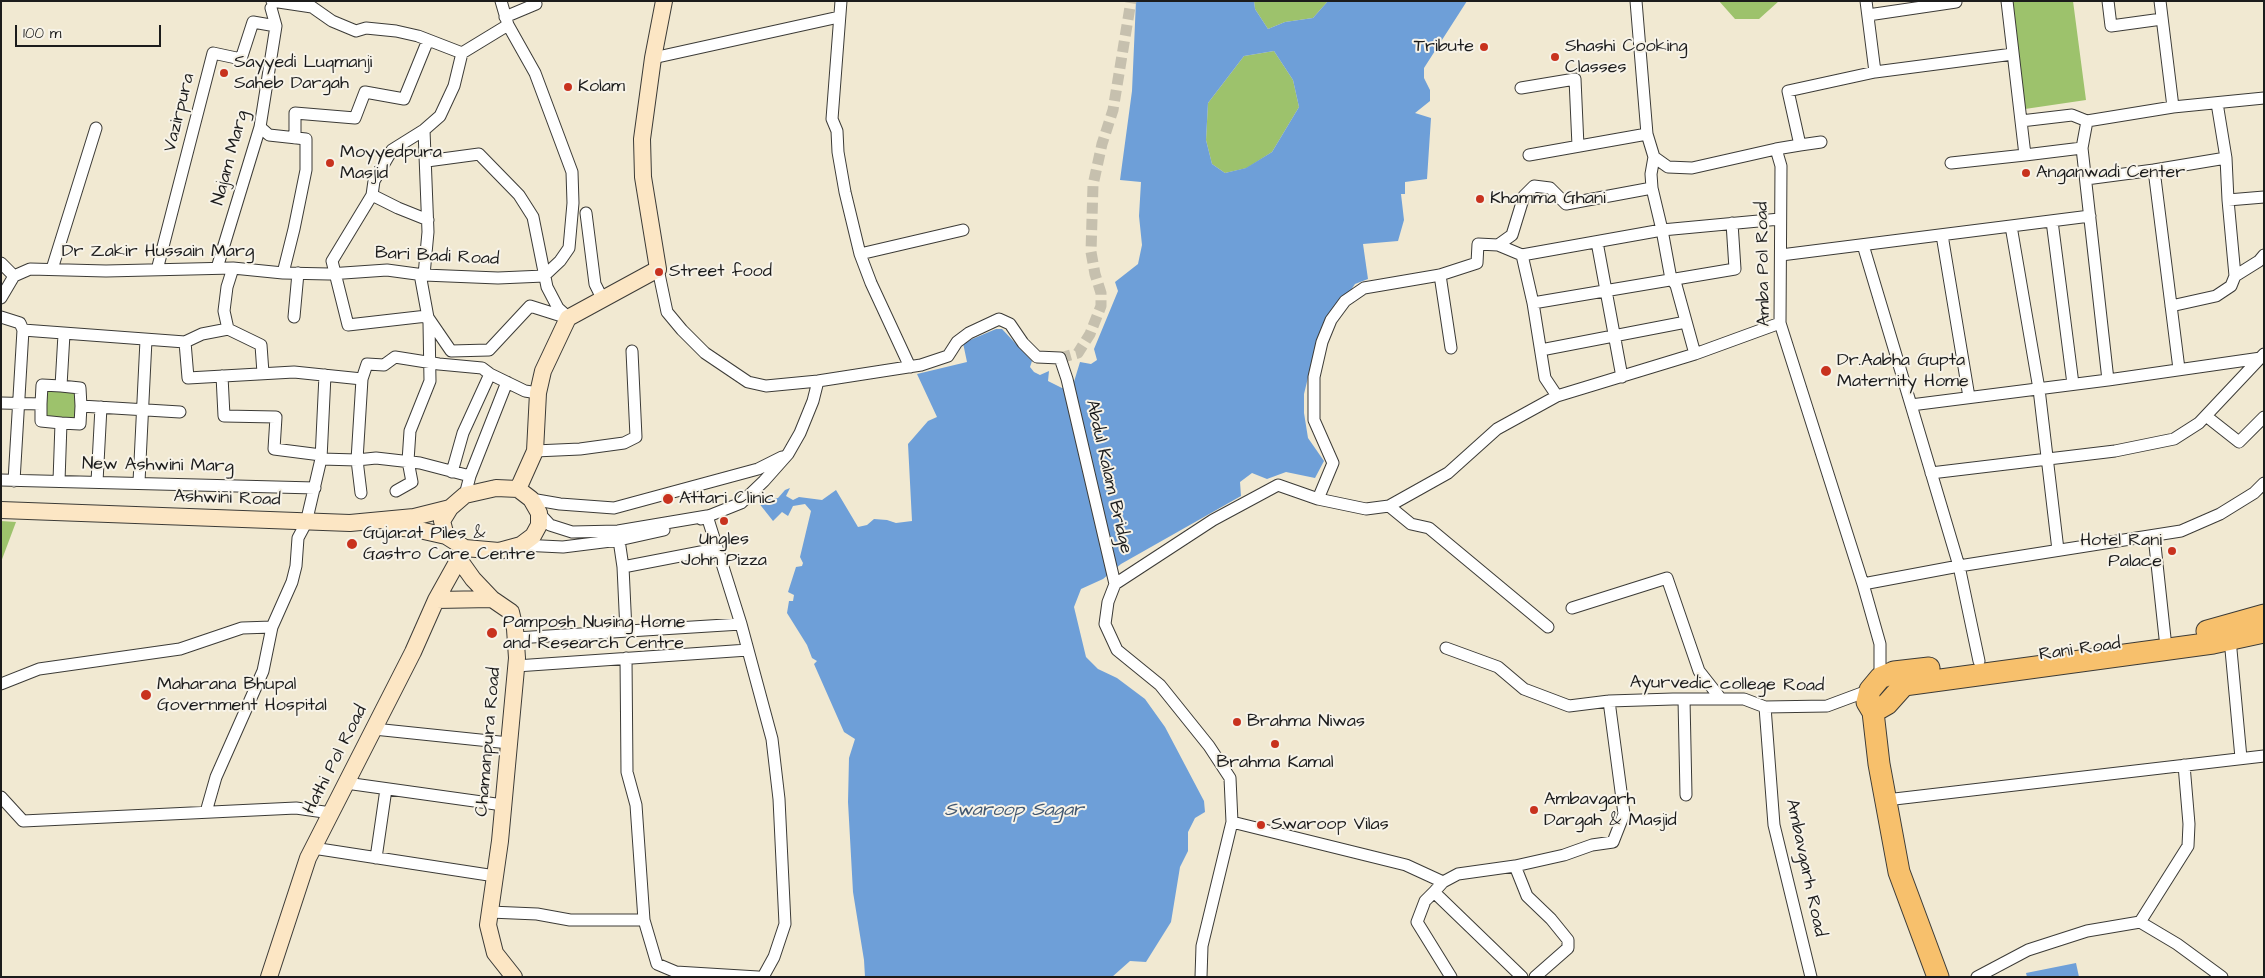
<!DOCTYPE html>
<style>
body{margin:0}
#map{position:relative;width:2265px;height:978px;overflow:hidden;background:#f1e9d2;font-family:"Architects Daughter",sans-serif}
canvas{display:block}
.frame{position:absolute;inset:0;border:2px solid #1c1c1c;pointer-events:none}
.scale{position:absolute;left:15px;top:25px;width:146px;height:22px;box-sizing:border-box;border:2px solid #1c1c1c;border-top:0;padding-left:6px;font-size:15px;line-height:18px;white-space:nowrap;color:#1c1c1c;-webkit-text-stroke:4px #f7f3e8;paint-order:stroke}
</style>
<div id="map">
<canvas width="2265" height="978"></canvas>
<div class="frame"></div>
<div class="scale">100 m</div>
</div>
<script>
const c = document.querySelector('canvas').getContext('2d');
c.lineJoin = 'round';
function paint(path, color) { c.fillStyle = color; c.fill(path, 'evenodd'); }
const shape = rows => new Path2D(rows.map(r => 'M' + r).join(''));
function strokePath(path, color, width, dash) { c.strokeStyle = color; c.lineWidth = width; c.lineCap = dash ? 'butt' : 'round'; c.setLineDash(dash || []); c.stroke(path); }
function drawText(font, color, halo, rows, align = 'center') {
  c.font = font + ' "Architects Daughter",sans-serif'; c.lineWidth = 4; c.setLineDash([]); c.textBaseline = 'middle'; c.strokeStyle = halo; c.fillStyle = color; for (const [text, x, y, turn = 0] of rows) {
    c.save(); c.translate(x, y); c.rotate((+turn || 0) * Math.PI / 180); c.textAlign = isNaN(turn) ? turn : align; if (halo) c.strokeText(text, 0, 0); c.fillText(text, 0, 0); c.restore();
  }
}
const green = shape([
 [1254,1,1328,1,1313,18,1285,22,1268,29,1255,9],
 [1719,1,1779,1,1759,19,1735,19],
 [2009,1,2073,1,2086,100,2025,109],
 [1274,51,1293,80,1299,107,1272,152,1247,168,1225,173,1212,164,1206,140,1208,103,1244,56],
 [44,388,78,390,77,421,44,419],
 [1,521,16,522,1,562]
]);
const water = shape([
 [1136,1,1254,1,1255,9,1268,29,1285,22,1313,18,1328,1,1467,1,1424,68,1424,78,1430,90,1430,101,1415,113,1431,118,1427,179,1405,182,1405,194,1401,194,1404,220,1398,241,1363,244,1368,279,1355,284,1326,327,1314,353,1304,394,1304,413,1308,438,1324,461,1315,478,1286,472,1267,479,1252,473,1240,482,1241,496,1121,564,1103,579,1081,589,1074,607,1086,657,1098,669,1117,678,1145,699,1165,727,1204,801,1205,812,1195,818,1188,832,1188,851,1180,867,1171,922,1146,962,1130,961,1112,977,865,977,864,960,853,892,848,802,849,758,855,739,844,732,814,664,817,661,812,658,807,645,787,613,789,601,793,601,794,595,788,592,796,567,802,566,803,563,800,557,811,511,805,504,793,506,788,516,782,512,773,521,758,502,764,497,772,499,778,498,785,490,790,488,786,496,793,500,799,497,822,500,836,490,858,527,867,525,874,519,887,520,896,523,912,521,908,444,928,421,937,417,917,374,967,362,963,343,996,329,1002,329,1032,361,1030,367,1034,372,1040,375,1049,371,1048,381,1062,388,1073,385,1080,362,1091,364,1097,360,1094,349,1118,291,1115,282,1138,264,1142,245,1139,216,1141,182,1120,180,1132,91],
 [1274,51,1293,80,1299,107,1272,152,1246,168,1225,173,1212,164,1206,140,1208,103,1244,56],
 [2076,963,2079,977,2027,977,2026,973]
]);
const streetTunnel = shape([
 [1060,358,1078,353,1090,334,1101,306,1101,293,1095,274,1091,252,1093,185,1102,144,1113,110,1131,1]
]);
const street = shape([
 [272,1,312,7,332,21,356,31,366,28,396,31,418,36,462,53],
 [841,1,832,119,837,131,838,152,845,192,860,254,871,283,910,367],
 [1636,1,1647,134,1654,157,1668,167,1692,168,1776,149,1781,166,1780,323,1863,584,1880,644,1880,678],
 [1866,1,1875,72],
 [2007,1,2021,121,2072,115,2087,121],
 [2108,1,2111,26,2162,19],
 [2160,1,2173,107],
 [1868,15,1956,2],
 [505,17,536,4,535,1],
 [653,58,839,17],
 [1521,88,1575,79,1578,146],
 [2217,103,2226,158,2228,200,2264,197],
 [260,127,269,135,306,139,306,170,294,229,283,273],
 [424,130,428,232,424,275],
 [295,138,295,113,355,118,365,92,404,99,428,40],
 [1800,145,1821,142],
 [1776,149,1800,145,1788,91,1875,72,2013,54],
 [1529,155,1647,134],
 [2025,155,2082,148],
 [1654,157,1651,174,1652,188,1662,230,1671,279,1676,285,1695,354],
 [427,161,479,154,519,195,533,217,547,287,558,308,567,316],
 [1951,163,2025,155,2021,121],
 [2086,179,2154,170],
 [372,195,332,261,348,325,427,316,451,351,489,350,530,306,568,318],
 [2228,200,2235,276,2259,261,2264,255],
 [586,213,595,284,602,298],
 [428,220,398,208,372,195,374,181,392,150,424,130,440,116,454,86,462,53,508,25],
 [2052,221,2073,384],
 [2011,226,2090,216],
 [1942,235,1969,397],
 [1597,242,1622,377],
 [1498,245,1512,235,1524,196,1534,186,1550,188,1566,204,1652,188],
 [1863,245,1911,405],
 [860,254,963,230],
 [1781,255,2011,226,2039,389,2058,550],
 [1,263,14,276],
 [217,268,260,127,276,26,271,8],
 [52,269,96,128],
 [658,269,667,312,682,330,705,353,748,382,766,386,818,381,921,365,948,356,957,342,969,333,999,319,1010,324,1023,343,1037,357,1060,358,1067,379,1115,584],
 [157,270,213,53,241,59,253,22,276,26],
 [1440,275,1451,348],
 [1,298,14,276,30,269,106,271,233,268,283,273,329,274,387,270,424,275,498,278,544,276,560,261,569,248,573,203,572,172,535,73,508,25,501,1],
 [1533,303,1735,269,1732,223],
 [2171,306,2216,296,2231,286,2235,276],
 [1,317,20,323,23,330,185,342],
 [294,317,298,273],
 [228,329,261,345,263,373],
 [185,342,188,378,294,372,362,379],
 [185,342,202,334,228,329,224,311,227,287,233,268],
 [1541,350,1686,322],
 [2179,369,2154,170,2226,158],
 [222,376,224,416,276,417,274,449,321,455],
 [2108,380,2261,358],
 [61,386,80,388,81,406,180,412],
 [1557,396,1545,378,1533,303,1522,255,1662,230,1780,219],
 [1,403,41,404,42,385,61,386,64,334],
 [41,404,41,421,61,423],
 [2206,416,2239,442,2264,417],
 [535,451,580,449,624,443,636,437,632,351],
 [321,459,325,375],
 [452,472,463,433,490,374],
 [1931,473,2115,451,2174,439,2199,423,2264,354],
 [470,476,507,382],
 [1,480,315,488],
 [14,481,23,330],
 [59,481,61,423,80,424,81,406],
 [97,482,101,407],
 [139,482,146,340],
 [396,491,412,482,408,461,410,431,430,381,429,323,420,274],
 [361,493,357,460,376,458,420,463,470,476,465,495],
 [531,499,560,504,614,508,758,469,782,457],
 [1318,499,1333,463,1314,420,1314,377,1322,342,1331,320,1345,301,1364,288,1440,275,1477,263,1478,244,1498,245,1522,255],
 [1389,506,1411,524,1429,528,1548,627],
 [539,513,550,525,572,532,618,531,707,516,741,624,772,739,779,799,785,924,774,957,763,977],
 [701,519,741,503,764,481,788,454,800,433,813,401,818,381],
 [2154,536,2165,638],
 [619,540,623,567],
 [521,545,563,547,619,540,664,530],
 [1863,584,1959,566,2181,531,2220,514,2254,493,2264,483],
 [1572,608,1667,578,1699,671,1721,699],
 [626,631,623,567,716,549],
 [516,638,741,624],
 [2230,639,2241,758],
 [1446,648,1498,667,1524,689,1569,706,1609,701,1673,699,1744,699,1765,707,1827,706,1870,690],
 [626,658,627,772,636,805,644,920,657,964,676,972,758,977],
 [1979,661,1959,566,1911,405,2108,380,2082,148,2087,121,2173,107,2264,98],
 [516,666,748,650],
 [1,684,39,669,180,649,242,628,272,627],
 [1684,699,1686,795],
 [1765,707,1774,825,1811,977],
 [374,729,509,743],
 [346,783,503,805],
 [1,797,23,821,296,808,331,813],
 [1886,800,2264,756],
 [206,812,216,777,263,671,272,627,292,582,296,566,298,538,306,523,321,459,357,460,362,379,367,364,384,365,395,357,439,364,482,368,490,374,525,391,538,393],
 [1232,822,1406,865,1443,882,1434,892],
 [313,848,495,876],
 [376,858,386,789],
 [1515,866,1527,896,1551,919,1568,940,1568,948,1535,977],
 [1443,882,1458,874,1515,866,1564,855,1592,845,1613,842,1624,814,1609,701],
 [490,912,537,914,570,920,644,920],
 [2140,922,2188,846,2189,824,2184,765],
 [1201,977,1202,946,1232,822,1230,778,1209,746,1160,685,1117,650,1105,624,1108,602,1115,584,1213,520,1278,485,1318,499,1366,509,1389,506,1448,473,1497,429,1557,396,1695,354,1780,323],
 [1451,977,1417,922,1425,901,1434,892,1522,977],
 [1977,977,2028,950,2087,931,2140,922,2177,944,2222,977]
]);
const secondary = shape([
 [496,488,518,489,531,499,539,513,539,525,533,536,521,545,499,551,465,548,446,536,442,521,450,508,465,495,496,488],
 [518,489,535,451,538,393,543,371,568,318,658,269,643,177,642,139,653,58,664,1],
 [1,510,350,523,414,517,450,508],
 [391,527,415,529,446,536],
 [458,558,473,579,492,599],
 [436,600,492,599,511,612,515,629,517,658,500,841,488,925,495,953,514,977],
 [269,977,308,858,413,652,436,600,465,548]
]);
const highway = shape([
 [2207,631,2264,615],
 [1894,672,1929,668],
 [1903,680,1900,675,1894,672,1880,678,1870,690,1867,702,1873,712,1879,764,1899,872,1938,977],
 [1873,712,1887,704,1904,685,2213,643,2264,632]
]);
const markers = [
 [1484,47,5,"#c8321e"],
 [1555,57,5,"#c8321e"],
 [224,73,5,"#c8321e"],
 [568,87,5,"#c8321e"],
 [330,163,5,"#c8321e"],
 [2026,173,5,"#c8321e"],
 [1480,199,5,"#c8321e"],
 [659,272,5,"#c8321e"],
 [1826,371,6,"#c8321e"],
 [668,499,6,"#c8321e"],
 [724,521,5,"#c8321e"],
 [352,544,6,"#c8321e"],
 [2172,551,5,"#c8321e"],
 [492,633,6,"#c8321e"],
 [146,695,6,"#c8321e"],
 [1237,722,5,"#c8321e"],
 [1275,744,5,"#c8321e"],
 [1534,810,5,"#c8321e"],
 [1261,825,5,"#c8321e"]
];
const poiNames = [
 ["Tribute",1474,47,"right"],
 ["Shashi Cooking",1565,47],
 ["Classes",1565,68],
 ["Sayyedi Luqmanji",234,63],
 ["Saheb Dargah",234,84],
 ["Kolam",578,87],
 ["Moyyedpura",340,153],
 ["Masjid",340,174],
 ["Anganwadi Center",2036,173],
 ["Khamma Ghani",1490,199],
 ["Street food",669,272],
 ["Dr.Aabha Gupta",1837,361],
 ["Maternity Home",1837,382],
 ["Attari Clinic",679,499],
 ["Gujarat Piles &",363,534],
 ["Gastro Care Centre",363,555],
 ["Ungles",724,540,"center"],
 ["John Pizza",724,561,"center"],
 ["Hotel Rani",2162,541,"right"],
 ["Palace",2162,562,"right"],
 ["Pamposh Nusing Home",503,623],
 ["and Research Centre",503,644],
 ["Maharana Bhupal",157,685],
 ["Government Hospital",157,706],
 ["Brahma Niwas",1247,722],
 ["Brahma Kamal",1275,763,"center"],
 ["Ambavgarh",1544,800],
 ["Dargah & Masjid",1544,821],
 ["Swaroop Vilas",1271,825]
];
const streetNames = [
 ["Vazirpura",180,113,-76],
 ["Najam Marg",231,158,-75],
 ["Dr Zakir Hussain Marg",158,252],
 ["Bari Badi Road",437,257,3],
 ["Amba Pol Road",1764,264,-91],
 ["New Ashwini Marg",158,466,1],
 ["Abdul Kalam Bridge",1108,477,77],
 ["Ashwini Road",227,499,2],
 ["Rani Road",2080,650,-8],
 ["Ayurvedic college Road",1727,685,1],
 ["Chamanpura Road",489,742,-85],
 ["Hathi Pol Road",336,760,-63],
 ["Ambavgarh Road",1805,868,78]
];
const waterNames = [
 ["Swaroop Sagar",1014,811]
];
paint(green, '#9dc26c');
paint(water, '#6e9fd8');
strokePath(streetTunnel, '#c6c0ae', 11, [11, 5.5]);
strokePath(street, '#3c3b37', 13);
strokePath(secondary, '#3c3b37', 18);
strokePath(highway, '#3c3b37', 23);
strokePath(street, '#fff', 11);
strokePath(secondary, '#fce6c4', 16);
strokePath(highway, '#f7c06c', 21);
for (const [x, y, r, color] of markers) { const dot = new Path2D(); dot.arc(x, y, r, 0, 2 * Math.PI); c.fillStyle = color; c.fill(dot); strokePath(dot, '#f7f3e8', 2); }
drawText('18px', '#1c1c1c', '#f7f3e8', poiNames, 'left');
drawText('18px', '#1c1c1c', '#f7f3e8', streetNames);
drawText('italic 19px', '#415771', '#f7f3e8', waterNames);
</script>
